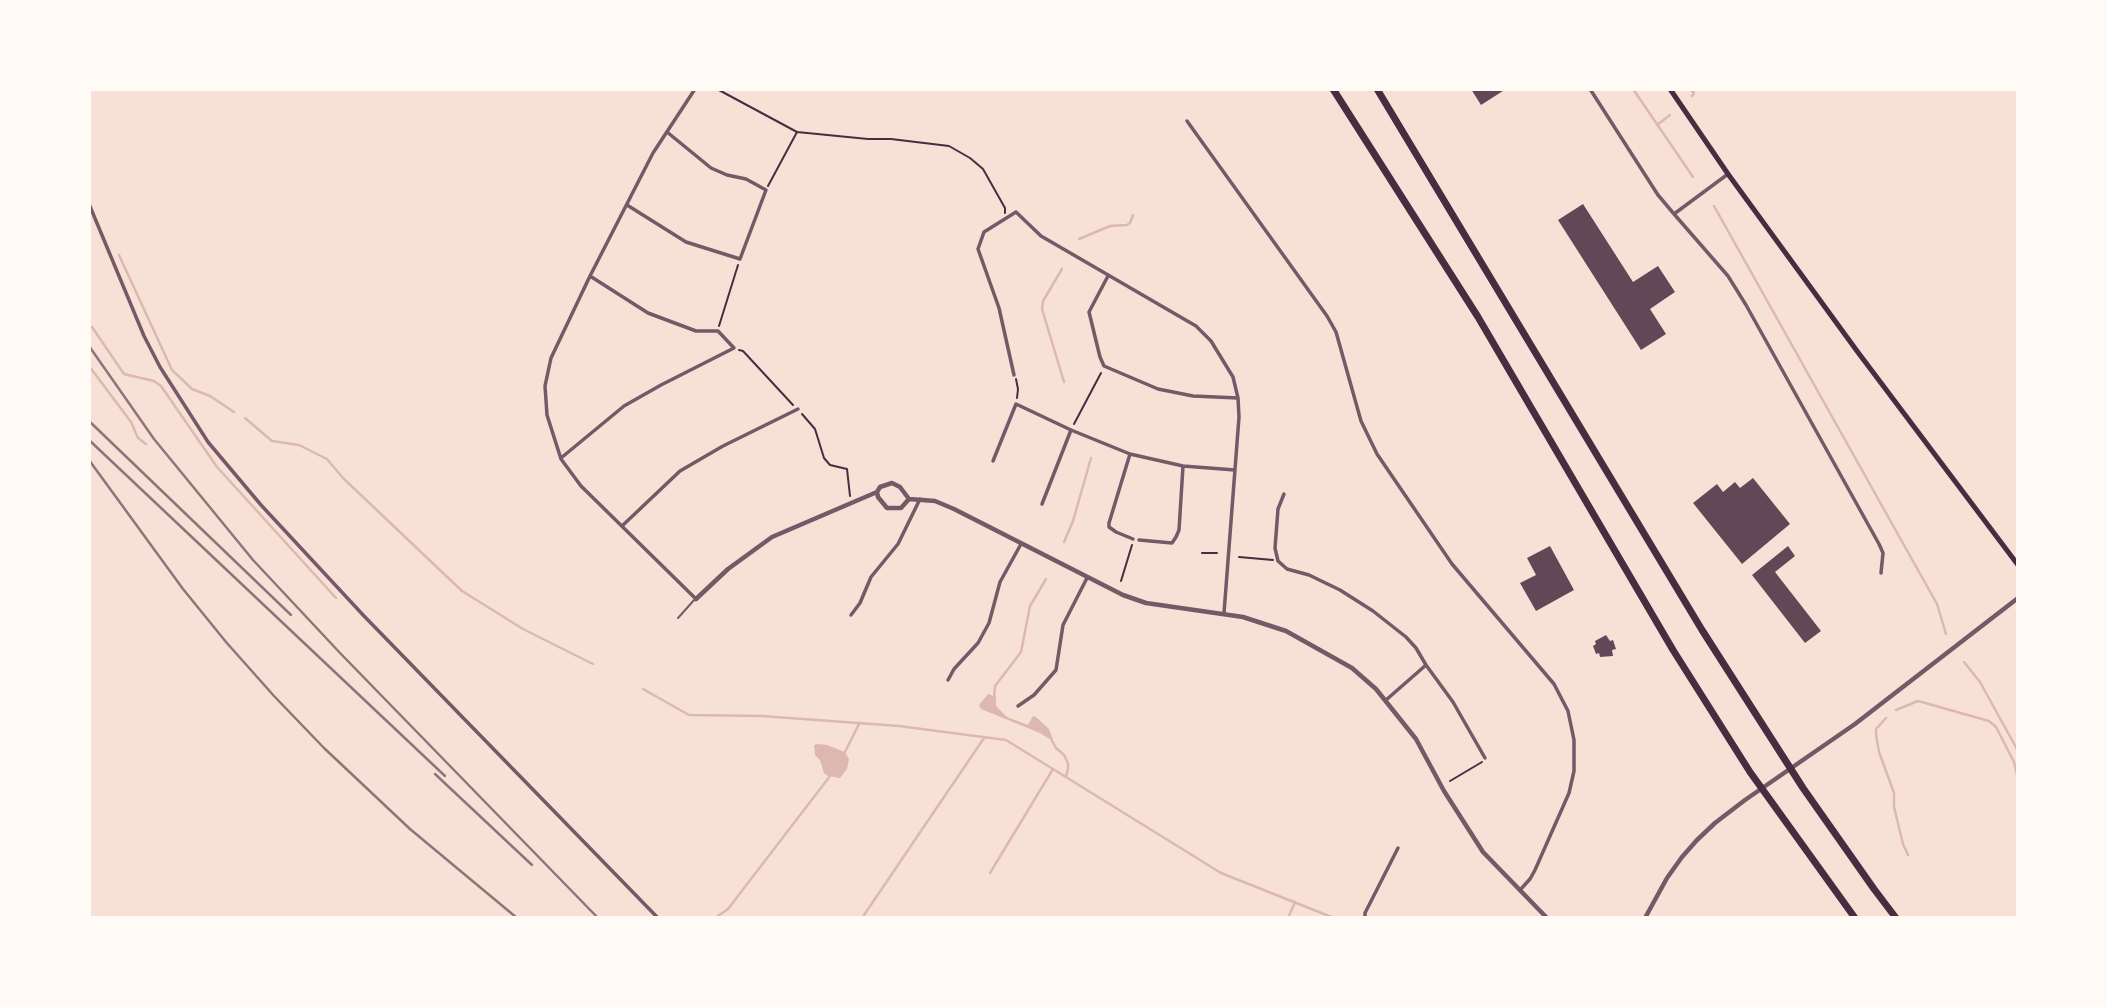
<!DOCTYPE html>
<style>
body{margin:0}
#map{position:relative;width:2107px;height:1007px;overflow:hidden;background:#f7e1d7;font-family:Lato,sans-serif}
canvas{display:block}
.frame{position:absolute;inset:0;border:91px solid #fffaf5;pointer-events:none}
</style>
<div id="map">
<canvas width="2107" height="1007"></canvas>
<div class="frame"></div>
</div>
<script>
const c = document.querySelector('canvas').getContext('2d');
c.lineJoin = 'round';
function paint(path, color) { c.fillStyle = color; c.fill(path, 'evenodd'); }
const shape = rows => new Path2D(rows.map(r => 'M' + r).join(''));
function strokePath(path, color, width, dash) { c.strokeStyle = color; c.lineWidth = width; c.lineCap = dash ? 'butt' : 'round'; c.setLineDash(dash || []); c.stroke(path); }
const water = shape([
 [988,694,996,697,996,706,1007,717,1028,725,1033,716,1036,717,1049,729,1053,739,1051,740,1040,733,981,709,979,705],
 [818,744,827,745,845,752,849,759,847,769,840,778,828,776,824,773,820,760,815,755,814,745]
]);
const stream = shape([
 [1633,89,1693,177],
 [1690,89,1694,93,1692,96],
 [1657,125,1670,115],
 [1714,206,1937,604,1946,634],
 [1079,239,1110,226,1127,225,1130,223,1133,215],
 [119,255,172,370,192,389,210,396,234,412],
 [1062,269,1043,301,1042,309,1064,382],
 [92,327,124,374,154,381,161,386,217,467,336,598],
 [89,366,131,422,138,438,146,444],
 [245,418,272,441,299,445,327,459,343,478,462,591,523,629,593,664],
 [1064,542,1073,521,1091,458],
 [1964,662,1980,682,2018,751],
 [643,689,689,715,762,716,899,726,1006,740,1221,873,1334,918],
 [994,698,995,686,1021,652,1030,606,1046,579],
 [1896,710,1918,701,1989,721,1996,727,2014,762,2018,779],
 [1886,718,1876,729,1876,735,1879,752,1894,793,1894,807,1903,844,1908,855],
 [1050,737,1056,748,1064,755,1068,763,1068,769,1066,776],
 [845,752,859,724],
 [990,873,1053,769],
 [715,918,728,909,830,776],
 [862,918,984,738],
 [1288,918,1295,902]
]);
const building = shape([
 [1471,89,1506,89,1481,105],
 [1583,204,1633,282,1658,266,1675,292,1650,309,1666,334,1641,350,1558,220],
 [1753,478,1790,524,1742,564,1693,503,1717,484,1723,492,1735,482,1740,488],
 [1550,546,1574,590,1536,611,1520,583,1536,575,1527,558],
 [1788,546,1795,556,1775,572,1821,631,1805,643,1752,575],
 [1606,635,1610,641,1613,640,1616,649,1612,650,1613,656,1600,657,1599,653,1596,654,1593,646,1596,644,1595,641]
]);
const path = shape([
 [717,89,797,132,868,139,891,139,949,146,970,158,983,169,1005,208,1005,213],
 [768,186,797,132],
 [719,326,738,265],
 [739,350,743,351,793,405],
 [1016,379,1018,389,1017,398],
 [802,414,815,429,824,458,830,465,847,469,850,496],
 [1074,424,1101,373],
 [1202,553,1217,553],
 [1239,557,1273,560],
 [1121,581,1132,545],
 [1450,781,1482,762]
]);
const service = shape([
 [678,618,695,599]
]);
const minor = shape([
 [695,89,653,153,590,276,551,358,545,386,547,415,561,459,581,486,696,599],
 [1590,89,1658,195,1674,214],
 [1187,121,1327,316,1336,332,1361,421,1377,454,1452,564,1554,684,1568,711,1574,740,1574,771,1569,793,1535,870,1530,879,1520,890],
 [1728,174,1674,214,1728,276,1746,305,1879,544,1883,553,1881,573],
 [89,204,144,336,160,367,208,442,261,505,364,616,658,918],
 [627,205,686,242,740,259,766,190,746,179,727,175,711,168,667,132],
 [1108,276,1089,312,1100,357,1104,366,1158,389,1193,396,1238,398],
 [1014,375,999,308,978,249,984,232,1016,212,1041,236,1177,315,1196,326,1211,341,1233,377,1238,398,1239,417,1224,613],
 [1130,454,1109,523,1109,527,1116,532,1133,539],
 [561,458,624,406,661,385,734,348,718,331,696,331,648,313,590,276],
 [993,461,1016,404,1071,430,1130,454,1183,466,1235,470],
 [1284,494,1278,509,1275,548,1278,561,1287,569,1309,575,1340,590,1373,611,1406,637,1416,648,1426,665,1453,702,1485,758],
 [1042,504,1071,430],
 [622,526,680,471,723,446,798,409],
 [1139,540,1172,543,1176,537,1179,530,1183,466],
 [851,615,860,603,871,577,898,544,920,499],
 [948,680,954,669,978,643,989,623,1000,582,1021,544],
 [1386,700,1426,665],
 [1018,706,1034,695,1056,670,1063,625,1087,578],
 [1365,918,1365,913,1398,848]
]);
const tertiary = shape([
 [892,483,900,487,909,499,901,508,887,508,878,497,877,492,880,487,892,483],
 [909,499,935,501,954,509,1123,595,1146,603,1243,617,1286,631,1352,668,1376,689,1416,739,1444,791,1483,852,1547,918],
 [696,599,728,569,772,537,877,492],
 [1645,918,1667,878,1682,857,1697,840,1715,823,1745,800,1855,724,2018,598]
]);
const secondary = shape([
 [1670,89,1728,174,1857,351,2018,565]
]);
const motorway = shape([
 [1333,89,1478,317,1673,650,1750,772,1855,918],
 [1377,89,1702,630,1803,788,1874,889,1896,918]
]);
const rail = shape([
 [89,346,154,439,253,560,341,654,598,918],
 [89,421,291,615],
 [89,440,445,776],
 [89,460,183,589,226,642,274,696,324,748,410,829,517,918],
 [435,774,532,865]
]);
paint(water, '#dcb8b0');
strokePath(stream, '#dcb8b0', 2.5);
paint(building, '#644757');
strokePath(path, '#4a2c40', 2);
strokePath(service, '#755966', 2);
strokePath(minor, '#755966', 3.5);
strokePath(tertiary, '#755966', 4.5);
strokePath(secondary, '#4a2c40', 5);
strokePath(motorway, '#4a2c40', 7);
strokePath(rail, '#8f747c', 2.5);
</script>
